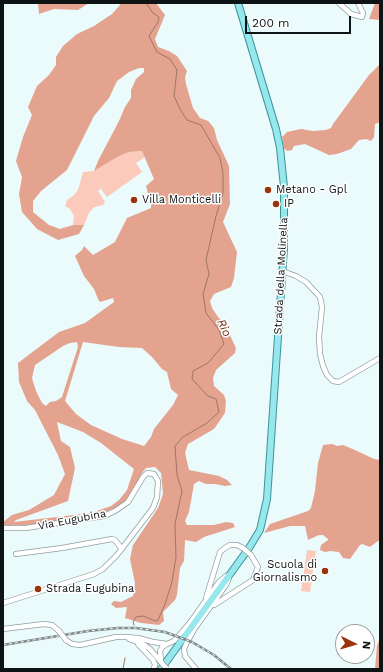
<!DOCTYPE html>
<style>
body{margin:0}
#map{position:relative;width:383px;height:672px;overflow:hidden;background:#ebfafb;font-family:"Work Sans",sans-serif}
canvas{display:block}
.frame{position:absolute;inset:0;border:4px solid #0e1313;pointer-events:none}
.north{position:absolute;left:335px;top:624px;width:40px;height:40px;box-sizing:border-box;background:#fff;border:1px solid #9fa1a1;border-radius:50%;rotate:95deg;font-size:11px;font-weight:700;line-height:16px;text-align:center;color:#0e1313}
.north::after{content:'';display:block;margin:auto;width:14px;height:18px;background:#99330b;clip-path:polygon(50% 0,100% 100%,50% 72%,0 100%)}
.scale{position:absolute;left:245px;top:16px;width:106px;height:18px;box-sizing:border-box;border:2px solid #0e1313;border-top:0;padding-left:5px;font-size:12px;line-height:14px;white-space:nowrap;color:#0e1313;-webkit-text-stroke:3px #fff;paint-order:stroke}
</style>
<div id="map">
<canvas width="383" height="672"></canvas>
<div class="frame"></div>
<div class="north">N</div>
<div class="scale">200 m</div>
</div>
<script>
const c = document.querySelector('canvas').getContext('2d');
c.lineJoin = 'round';
function paint(path, color) { c.fillStyle = color; c.fill(path, 'evenodd'); }
const shape = rows => new Path2D(rows.map(r => 'M' + r).join(''));
function strokePath(path, color, width, dash) { c.strokeStyle = color; c.lineWidth = width; c.lineCap = dash ? 'butt' : 'round'; c.setLineDash(dash || []); c.stroke(path); }
function drawText(font, color, halo, rows, align = 'center') {
  c.font = font + ' "Work Sans",sans-serif'; c.lineWidth = 3; c.setLineDash([]); c.textBaseline = 'middle'; c.strokeStyle = halo; c.fillStyle = color; for (const [text, x, y, turn = 0] of rows) {
    c.save(); c.translate(x, y); c.rotate((+turn || 0) * Math.PI / 180); c.textAlign = isNaN(turn) ? turn : align; if (halo) c.strokeText(text, 0, 0); c.fillText(text, 0, 0); c.restore();
  }
}
const green = shape([
 [142,151,145,157,136,163,142,172,107,197,101,189,115,178,98,191,105,202,103,205,94,207,89,213,84,225,73,225,74,216,70,209,65,206,67,200,74,195,78,190,83,172,94,171,119,156,129,152],
 [307,550,316,551,310,592,301,591]
]);
const forest = shape([
 [38,3,89,3,78,10,54,9,39,14],
 [119,3,156,3,165,15,155,39,158,47,169,51,177,56,187,71,185,77,186,84,193,108,200,118,208,121,214,128,217,140,229,166,230,204,223,222,237,252,234,278,231,287,214,294,210,301,212,308,218,317,224,323,236,348,235,353,216,370,213,378,214,386,224,395,226,401,225,413,214,429,188,444,185,453,189,470,219,476,227,480,232,485,225,486,215,484,206,484,199,481,194,484,189,512,185,521,187,525,214,525,226,522,233,523,235,527,204,537,196,542,185,540,184,561,180,568,177,595,175,600,163,612,164,621,159,625,141,623,125,618,127,607,116,608,111,604,114,601,121,602,133,596,135,583,130,559,133,545,158,508,163,494,161,473,155,467,146,468,142,473,131,495,120,507,92,516,26,527,3,525,3,522,12,515,29,510,54,495,65,474,58,455,35,410,27,401,19,382,18,363,59,332,85,323,114,302,113,298,100,302,98,299,94,289,84,276,75,256,82,250,84,246,93,255,115,242,127,218,151,208,151,205,146,186,154,179,142,151,129,152,119,156,94,171,98,161,119,121,125,107,131,98,131,90,136,79,144,72,144,68,139,68,129,72,117,81,109,98,94,116,67,170,41,191,33,201,33,212,49,225,60,229,73,225,84,225,79,234,58,240,37,229,22,212,19,194,22,177,16,161,23,137,32,115,28,107,37,86,49,75,56,65,56,57,63,46,77,34,94,26,112,14,120,5],
 [77,342,78,347,62,397,56,401,50,402,46,406,42,403,36,391,32,378,35,365,63,346,70,343],
 [83,342,119,347,142,348,152,357,162,369,167,372,171,389,178,395,173,405,154,429,151,437,144,446,122,439,91,425,76,414,65,401],
 [57,422,83,432,101,443,134,469,127,490,119,500,111,506,91,513,14,522,16,520,68,501,75,468,70,447,61,441],
 [375,3,380,3,380,20,369,19],
 [380,64,380,122,375,124,374,137,371,141,366,139,359,140,351,149,337,154,329,155,305,144,294,146,292,150,287,151,284,148,282,137,287,132,301,129,313,131,326,130,331,128,333,124,369,75],
 [332,444,337,446,343,445,355,450,374,459,380,460,380,541,378,541,370,547,362,544,360,545,350,559,343,558,339,552,330,551,325,552,320,550,321,545,328,540,328,539,323,535,319,535,308,540,305,526,290,526,264,533,270,524,308,511,311,508,315,491,318,463,323,445],
 [380,637,380,669,375,669,377,646]
]);
const stream = shape([
 [134,625,133,622,136,617,143,616,155,621,158,620,165,604,172,582,176,557,175,524,182,491,177,475,175,446,183,437,207,423,219,412,216,399,208,396,192,379,193,371,208,363,224,344,219,330,206,313,203,294,209,274,206,260,216,216,223,193,223,173,220,158,201,125,187,120,180,109,174,96,177,70,170,59,157,52,149,36,158,22,159,17,153,13,146,3],
 [123,669,125,658]
]);
const minor = shape([
 [339,3,351,14,362,17,363,13,358,3],
 [282,271,296,276,306,282,320,297,322,307,319,337,320,354,323,366,327,375,333,381,339,382,380,358],
 [3,528,26,528,104,516,115,511,128,502,143,477,147,473,154,474,158,481,157,497,153,508,117,555,103,569,94,574,3,603],
 [16,554,62,548,112,539,115,540,122,549],
 [206,598,220,552,225,548,230,545,237,545,243,548],
 [214,605,253,580,258,567,251,555],
 [3,629,44,624,52,625,59,631],
 [129,639,143,644,150,649,161,662],
 [66,640,72,644,80,645,116,637,125,637,138,638,153,642,167,644,174,641,189,624,219,582,226,576],
 [138,644,153,660,155,664,154,669],
 [161,660,160,651,162,647,167,644],
 [196,669,185,656,184,649,186,644,195,628,226,585,229,578]
]);
const major = shape([
 [161,669,249,548,260,530,267,499,284,248,284,187,280,148,276,129,238,3]
]);
const rail = shape([
 [3,645,88,631,118,628,136,628,165,632,192,642,214,655,231,669]
]);
const minorBridge = shape([
 [243,548,251,555],
 [59,631,66,640],
 [161,662,167,669]
]);
const markers = [
 [268,190,4,"#99330b"],
 [134,200,4,"#99330b"],
 [276,204,4,"#99330b"],
 [325,571,4,"#99330b"],
 [38,589,4,"#99330b"]
];
const poiNames = [
 ["Metano - Gpl",276,190],
 ["Villa Monticelli",142,200],
 ["IP",284,204],
 ["Scuola di",317,565,"right"],
 ["Giornalismo",317,578,"right"],
 ["Strada Eugubina",46,589]
];
const streetNames = [
 ["Strada della Molinella",281,276,-87],
 ["Via Eugubina",72,520,-11]
];
const waterNames = [
 ["Rio",224,328,64]
];
paint(green, '#fccaba');
paint(forest, '#e3a38f');
strokePath(stream, '#a07566', 1);
strokePath(minor, '#909e9e', 6);
strokePath(major, '#3a9499', 8);
strokePath(minor, '#fff', 4.5);
strokePath(major, '#97e8ed', 6);
strokePath(rail, '#7e8888', 2.5);
strokePath(rail, '#fff', 1, [3]);
strokePath(minorBridge, '#909e9e', 6, []);
strokePath(minorBridge, '#fff', 4.5);
for (const [x, y, r, color] of markers) { const dot = new Path2D(); dot.arc(x, y, r, 0, 2 * Math.PI); c.fillStyle = color; c.fill(dot); strokePath(dot, '#fff', 1.5); }
drawText('11px', '#0e1313', '#fff', poiNames, 'left');
drawText('11px', '#0e1313', '#fff', streetNames);
drawText('italic 12px', '#752a0f', '#fff', waterNames);
</script>
